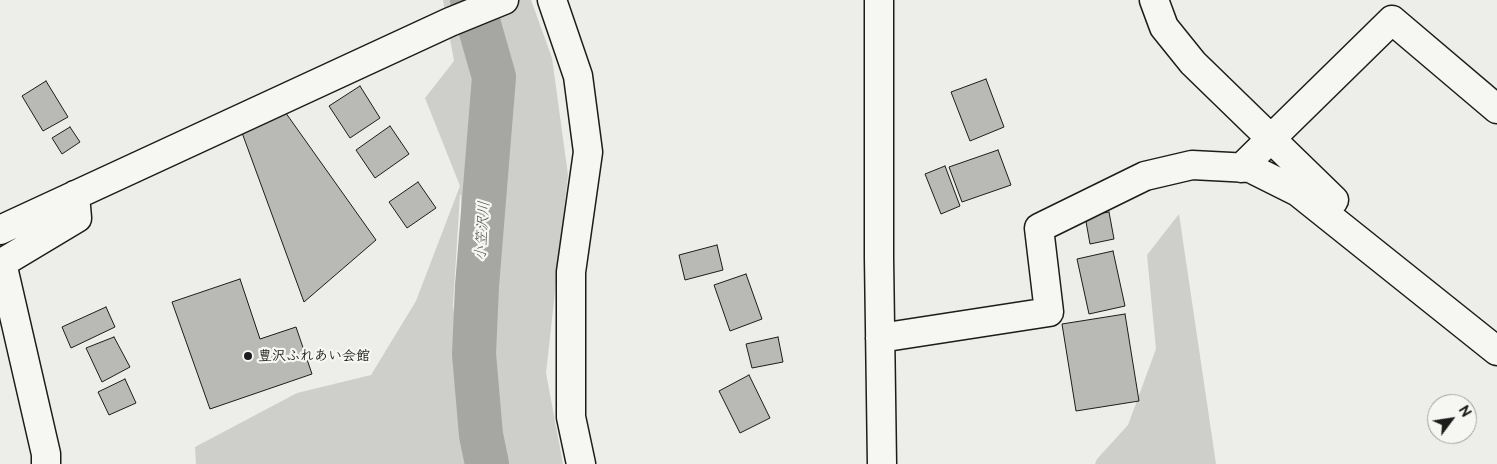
<!DOCTYPE html>
<meta charset="utf-8">
<style>
body{margin:0}
#map{position:relative;width:1497px;height:464px;overflow:hidden;background:#edede9;font-family:"Balsamiq Sans",sans-serif}
canvas{display:block}
.north{position:absolute;left:1427px;top:394px;width:50px;height:50px;box-sizing:border-box;background:#f6f6f2;border:1px solid #9f9f9c;border-radius:50%;rotate:59deg;font-size:14px;font-weight:700;line-height:20px;text-align:center;color:#1c1c1c}
.north::after{content:'';display:block;margin:auto;width:18px;height:22px;background:#1c1c1c;clip-path:polygon(50% 0,100% 100%,50% 72%,0 100%)}
</style>
<div id="map">
<canvas width="1497" height="464"></canvas>
<div class="north">N</div>
</div>
<script>
const c = document.querySelector('canvas').getContext('2d');
c.lineJoin = 'round';
function paint(path, color) { c.fillStyle = color; c.fill(path, 'evenodd'); }
const shape = rows => new Path2D(rows.map(r => 'M' + r).join(''));
function strokePath(path, color, width, dash) { c.strokeStyle = color; c.lineWidth = width; c.lineCap = dash ? 'butt' : 'round'; c.setLineDash(dash || []); c.stroke(path); }
function drawText(font, color, halo, rows, align = 'center') {
  c.font = font + ' "Balsamiq Sans","Klee One",sans-serif'; c.lineWidth = 4.5; c.setLineDash([]); c.textBaseline = 'middle'; c.strokeStyle = halo; c.fillStyle = color; for (const [text, x, y, turn = 0] of rows) {
    c.save(); c.translate(x, y); c.rotate((+turn || 0) * Math.PI / 180); c.textAlign = isNaN(turn) ? turn : align; if (halo) c.strokeText(text, 0, 0); c.fillText(text, 0, 0); c.restore();
  }
}
const green = shape([
 [443,0,531,0,552,58,568,175,546,373,563,464,196,464,195,447,297,393,371,375,416,301,460,186,425,98,454,61],
 [460,195,461,195,464,396,453,305],
 [1179,214,1216,464,1095,464,1097,459,1128,425,1156,349,1147,255]
]);
const river = shape([
 [472,0,494,77,477,286,474,354,481,435,487,464]
]);
const building = shape([
 [986,79,1004,127,970,141,951,92,986,79],
 [46,81,68,117,43,131,22,96,46,81],
 [360,86,380,118,350,138,329,106,360,86],
 [283,109,376,240,304,302,241,130,283,109],
 [390,126,409,154,375,178,356,150,390,126],
 [70,127,80,142,62,154,52,138,70,127],
 [998,150,1011,185,962,202,949,167,998,150],
 [945,166,960,206,941,214,925,174,945,166],
 [418,182,436,208,407,228,389,202,418,182],
 [1109,212,1114,239,1090,244,1085,216,1109,212],
 [717,245,723,270,685,280,679,255,717,245],
 [1113,251,1125,306,1089,314,1077,259,1113,251],
 [746,274,762,319,730,331,714,285,746,274],
 [240,279,260,339,296,327,312,374,210,409,172,302,240,279],
 [106,307,115,327,71,348,62,327,106,307],
 [1125,314,1139,401,1076,411,1062,324,1125,314],
 [114,337,130,367,102,382,86,348,114,337],
 [778,337,783,362,752,368,746,344,778,337],
 [749,375,770,418,740,433,719,391,749,375],
 [125,379,136,403,109,415,98,392,125,379]
]);
const minor = shape([
 [552,0,578,76,588,152,571,272,571,417,581,464],
 [879,0,879,258,882,464],
 [1154,0,1164,27,1193,63,1334,200,1331,204],
 [1241,168,1392,20,1497,109],
 [0,230,450,22,504,0],
 [880,338,1049,312,1039,228,1145,176,1192,165,1250,168,1298,192,1497,351],
 [46,464,46,454,2,263,77,218,75,195]
]);
const markers = [
 [248,356,5,"#1c1c1c"]
];
const poiNames = [
 ["豊沢ふれあい会館",258,356]
];
const waterNames = [
 ["小笠沢川",483,231,-86]
];
paint(green, '#cececb');
strokePath(river, '#a6a6a3', 44);
paint(building, '#b9b9b6');
strokePath(building, '#1c1c1c', 1);
strokePath(minor, '#1c1c1c', 31);
strokePath(minor, '#f6f6f2', 28);
for (const [x, y, r, color] of markers) { const dot = new Path2D(); dot.arc(x, y, r, 0, 2 * Math.PI); c.fillStyle = color; c.fill(dot); strokePath(dot, '#f6f6f2', 2); }
drawText('bold 14px', '#1c1c1c', '#f6f6f2', poiNames, 'left');
drawText('italic 15px', '#535352', '#f6f6f2', waterNames);
</script>
